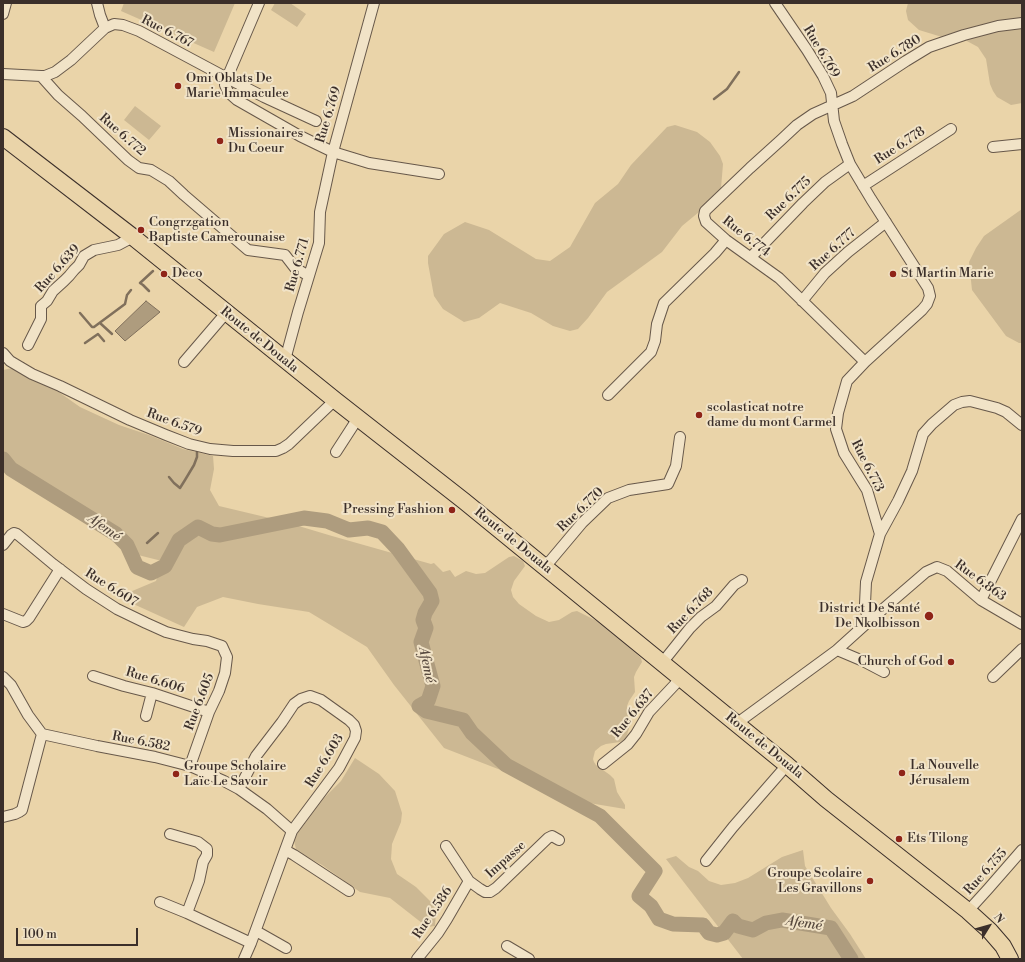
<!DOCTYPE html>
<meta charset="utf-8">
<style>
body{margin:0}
#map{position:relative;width:1025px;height:962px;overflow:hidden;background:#ead4a9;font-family:"Libre Bodoni",serif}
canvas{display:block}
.frame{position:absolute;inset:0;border:4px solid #3b2f2a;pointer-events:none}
.north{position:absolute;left:969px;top:906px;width:40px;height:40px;-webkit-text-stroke:3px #f1e3c7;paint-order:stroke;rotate:53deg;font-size:11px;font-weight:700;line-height:16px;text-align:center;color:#3b2f2a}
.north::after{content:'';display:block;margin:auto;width:14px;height:18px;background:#3b2f2a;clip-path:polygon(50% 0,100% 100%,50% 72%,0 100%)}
.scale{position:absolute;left:16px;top:928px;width:122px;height:18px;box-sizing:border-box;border:2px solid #3b2f2a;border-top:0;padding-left:5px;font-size:12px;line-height:14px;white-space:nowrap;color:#3b2f2a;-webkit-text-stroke:3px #f1e3c7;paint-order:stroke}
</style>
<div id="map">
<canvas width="1025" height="962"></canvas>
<div class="frame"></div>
<div class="north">N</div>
<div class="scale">100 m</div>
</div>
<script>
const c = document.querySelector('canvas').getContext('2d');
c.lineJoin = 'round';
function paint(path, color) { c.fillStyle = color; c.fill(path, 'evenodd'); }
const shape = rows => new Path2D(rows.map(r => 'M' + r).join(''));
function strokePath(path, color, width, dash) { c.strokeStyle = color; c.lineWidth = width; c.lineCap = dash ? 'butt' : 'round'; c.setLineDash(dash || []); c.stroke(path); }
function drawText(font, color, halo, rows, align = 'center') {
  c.font = font + ' "Libre Bodoni",serif'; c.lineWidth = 4; c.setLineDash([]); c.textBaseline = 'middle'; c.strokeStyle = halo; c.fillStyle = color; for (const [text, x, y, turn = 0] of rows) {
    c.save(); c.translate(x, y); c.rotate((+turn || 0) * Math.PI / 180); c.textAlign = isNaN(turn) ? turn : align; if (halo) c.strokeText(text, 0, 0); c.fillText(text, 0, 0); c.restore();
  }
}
const green = shape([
 [124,3,235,3,214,52,121,11],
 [275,3,290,3,306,14,297,27,271,10],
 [908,3,1022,3,1022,103,1011,105,997,97,993,91,990,84,986,59,978,47,965,40,942,37,919,30,908,20,906,11],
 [135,106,161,126,149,140,124,120],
 [675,125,697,132,710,142,720,156,723,164,721,188,711,202,682,226,662,252,607,292,588,318,578,329,570,331,553,326,531,313,500,303,479,318,464,322,443,309,434,296,428,263,428,256,444,234,465,222,489,230,536,259,550,261,570,247,595,203,618,184,631,165,667,127],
 [1022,209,1022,343,1019,343,1006,336,972,290,969,262,976,248,984,236],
 [26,365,53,388,80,407,119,425,149,435,183,449,213,456,214,469,210,490,219,506,282,521,332,536,431,564,434,563,443,572,450,570,455,577,466,571,476,574,485,573,509,557,514,556,523,561,525,566,514,581,511,590,513,597,519,604,536,616,549,622,559,620,572,612,577,611,599,622,611,631,641,658,642,662,636,672,634,677,635,692,629,701,627,706,627,712,630,725,627,735,624,740,620,742,606,744,601,746,595,751,593,759,594,762,596,765,610,775,614,779,617,792,625,805,625,809,583,802,444,748,394,685,367,647,309,612,258,604,223,597,197,607,184,627,118,597,156,581,162,561,138,555,118,531,31,475,13,465,3,462,3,370],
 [355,758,379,774,395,791,402,813,401,822,392,844,391,859,397,874,416,887,433,904,436,911,435,926,427,927,390,898,360,892,322,865,301,854,296,849,294,841,297,834,324,798,341,781],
 [803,850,805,866,831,908,850,934,866,959,743,959,666,859,676,856,689,867,698,871,709,881,721,885,735,883,748,878,782,857]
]);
const water = shape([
 [146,301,160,312,125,341,115,331,146,301]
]);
const stream = shape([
 [714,99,727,89,739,72],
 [140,283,153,271],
 [140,283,143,285,149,291],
 [80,313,92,327,94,327,125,304,127,295,131,290],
 [100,323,112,334],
 [85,343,98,334,104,341],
 [169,477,174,483,180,488,185,480,194,465,197,457,197,449],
 [147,543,158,533]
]);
const river = shape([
 [3,459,11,469,116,534,127,545,137,567,151,573,165,566,179,540,198,527,212,534,220,535,304,518,327,521,349,530,368,528,382,532,398,549,430,593,432,601,425,613,423,620,426,628,421,642,433,686,428,701,419,706,426,711,463,720,472,733,506,765,600,816,655,871,639,896,651,906,659,919,673,924,703,925,709,933,717,935,724,933,733,921,738,926,753,930,766,923,782,920,831,928,851,959]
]);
const minor = shape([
 [97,3,100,15,105,28],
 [3,14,6,3],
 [3,74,41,76,45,76,55,72,71,60,105,28,114,24,123,25,139,31,227,78,259,3],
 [41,76,58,95,82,116,128,160,139,168,151,170,169,181,184,195,248,250,285,255,295,268,309,276],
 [316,121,264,97,227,78,225,85,228,92,237,100,300,136,333,152,374,3],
 [993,147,1022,144],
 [863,186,951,129],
 [751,257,803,203,825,182,850,164],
 [802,301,825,273,848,252,886,222],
 [28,345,41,319,41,306,47,301,53,291,64,281,69,276,74,270,79,265,84,256,94,250,118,245,133,237],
 [3,353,10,361,32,374,60,386,130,420,166,435,189,444,210,449,233,451,276,451,283,448,289,444,335,400],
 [285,360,298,312,319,243,320,212,333,152,369,163,439,174],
 [184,362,226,313],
 [865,362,779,278,726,240,706,222,704,216,705,211,750,168,781,140,797,125,813,114,853,96,906,61,929,47,964,35,998,26,1022,23],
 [608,395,651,352,655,341,657,324,664,303,715,253,726,240],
 [336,452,358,418],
 [880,534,898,501,912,471,923,434,932,424,954,405,962,402,970,401,997,408,1006,412,1022,425],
 [3,545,11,535,14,533,17,534,53,564,86,589,117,609,146,623,166,632,193,639,207,641,222,646,227,657,225,673,219,691,209,712,190,766],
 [545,567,582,523,608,498,629,490,668,484,676,466,680,437],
 [981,600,1022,519],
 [3,614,23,622,26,621,29,618,60,569],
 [868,622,926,572,937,567,947,571,981,600,1022,624],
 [837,650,863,661,884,672],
 [662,663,690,628,701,617,716,606,734,585,742,580],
 [93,676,124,686,152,693,209,712],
 [3,677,11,685,28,715,42,734,97,746,155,757,190,766,224,781,239,789,267,809,292,831,251,943,244,959],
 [993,677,1022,649],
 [146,716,152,693],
 [736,724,837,650,868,622,865,604,866,582,880,534,867,490,844,453,836,429,838,413,847,381,865,362,922,310,927,304,930,296,928,288,871,199,850,164,842,144,834,121,831,93,823,76,807,50,775,3],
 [603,764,628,744,636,734,649,712,681,678],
 [239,789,256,756,282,722,294,704,301,699,310,696,321,700,349,720,354,725,356,731,355,738,339,768,292,831],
 [3,817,15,814,19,812,22,810,42,734],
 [170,834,198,842,207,849,207,855,203,862,199,881,187,913,251,943],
 [446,846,469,881,480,889,485,892,490,892,496,888,548,838,552,836,559,840],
 [285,850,294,855,349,891],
 [706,861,733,827,787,765],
 [160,902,187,913],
 [968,911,988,889,1022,850],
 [256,931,286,948],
 [507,946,529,959],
 [417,959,438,933,447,919,469,881]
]);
const trunk = shape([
 [3,137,133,237,335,400,464,501,787,765,826,799,968,911,990,931,1003,946,1010,959]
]);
const markers = [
 [178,86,4,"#8f2418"],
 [220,141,4,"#8f2418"],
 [141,230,4,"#8f2418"],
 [164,274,4,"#8f2418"],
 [893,274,4,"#8f2418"],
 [699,415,4,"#8f2418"],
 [452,510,4,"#8f2418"],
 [929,616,5,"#8f2418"],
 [951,662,4,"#8f2418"],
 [902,773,4,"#8f2418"],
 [176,774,4,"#8f2418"],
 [899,839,4,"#8f2418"],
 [870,881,4,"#8f2418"]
];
const streetNames = [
 ["Rue 6.767",167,32,27],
 ["Rue 6.769",821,52,59],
 ["Rue 6.780",895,54,-32],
 ["Rue 6.769",329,115,-73],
 ["Rue 6.772",122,135,41],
 ["Rue 6.778",900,146,-33],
 ["Rue 6.775",789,199,-44],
 ["Rue 6.774",746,237,38],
 ["Rue 6.777",833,250,-42],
 ["Rue 6.771",298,265,-74],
 ["Rue 6.639",58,269,-48],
 ["Route de Douala",259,340,39],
 ["Rue 6.579",174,423,20],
 ["Rue 6.773",867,466,63],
 ["Rue 6.770",581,510,-44],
 ["Route de Douala",513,541,39],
 ["Rue 6.863",980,581,36],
 ["Rue 6.607",111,588,32],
 ["Rue 6.768",691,611,-46],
 ["Rue 6.606",155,681,17],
 ["Rue 6.605",200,702,-69],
 ["Rue 6.637",633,714,-51],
 ["Rue 6.582",141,742,11],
 ["Route de Douala",764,746,39],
 ["Rue 6.603",325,761,-58],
 ["Impasse",506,860,-42],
 ["Rue 6.755",986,872,-48],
 ["Rue 6.586",433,913,-56]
];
const poiNames = [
 ["Omi Oblats De",186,79],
 ["Marie Immaculee",186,94],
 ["Missionaires",228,134],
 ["Du Coeur",228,149],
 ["Congrzgation",149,223],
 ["Baptiste Camerounaise",149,238],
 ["Deco",172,274],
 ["St Martin Marie",901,274],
 ["scolasticat notre",707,408],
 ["dame du mont Carmel",707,423],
 ["Pressing Fashion",444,510,"right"],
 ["District De Santé",920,609,"right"],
 ["De Nkolbisson",920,624,"right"],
 ["Church of God",943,662,"right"],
 ["La Nouvelle",910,766],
 ["Jérusalem",910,781],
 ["Groupe Scholaire",184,767],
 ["Laïc Le Savoir",184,782],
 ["Ets Tilong",907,839],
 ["Groupe Scolaire",862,874,"right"],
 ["Les Gravillons",862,889,"right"]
];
const waterNames = [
 ["Afemé",104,528,35],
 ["Afemé",426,665,78],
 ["Afemé",804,924,8]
];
paint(green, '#ccb893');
paint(water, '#ae9c7e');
strokePath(water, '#80705c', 1);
strokePath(stream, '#80705c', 2.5);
strokePath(river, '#ae9c7e', 15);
strokePath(minor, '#67584a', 12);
strokePath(trunk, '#3b2f2a', 18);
strokePath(minor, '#f1e3c7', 10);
strokePath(trunk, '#ead4a9', 16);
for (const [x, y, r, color] of markers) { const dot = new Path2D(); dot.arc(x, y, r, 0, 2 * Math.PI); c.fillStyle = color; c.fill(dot); strokePath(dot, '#f1e3c7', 1.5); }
drawText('13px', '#3b2f2a', '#f1e3c7', streetNames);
drawText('13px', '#3b2f2a', '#f1e3c7', poiNames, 'left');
drawText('italic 14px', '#584a3f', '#f1e3c7', waterNames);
</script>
